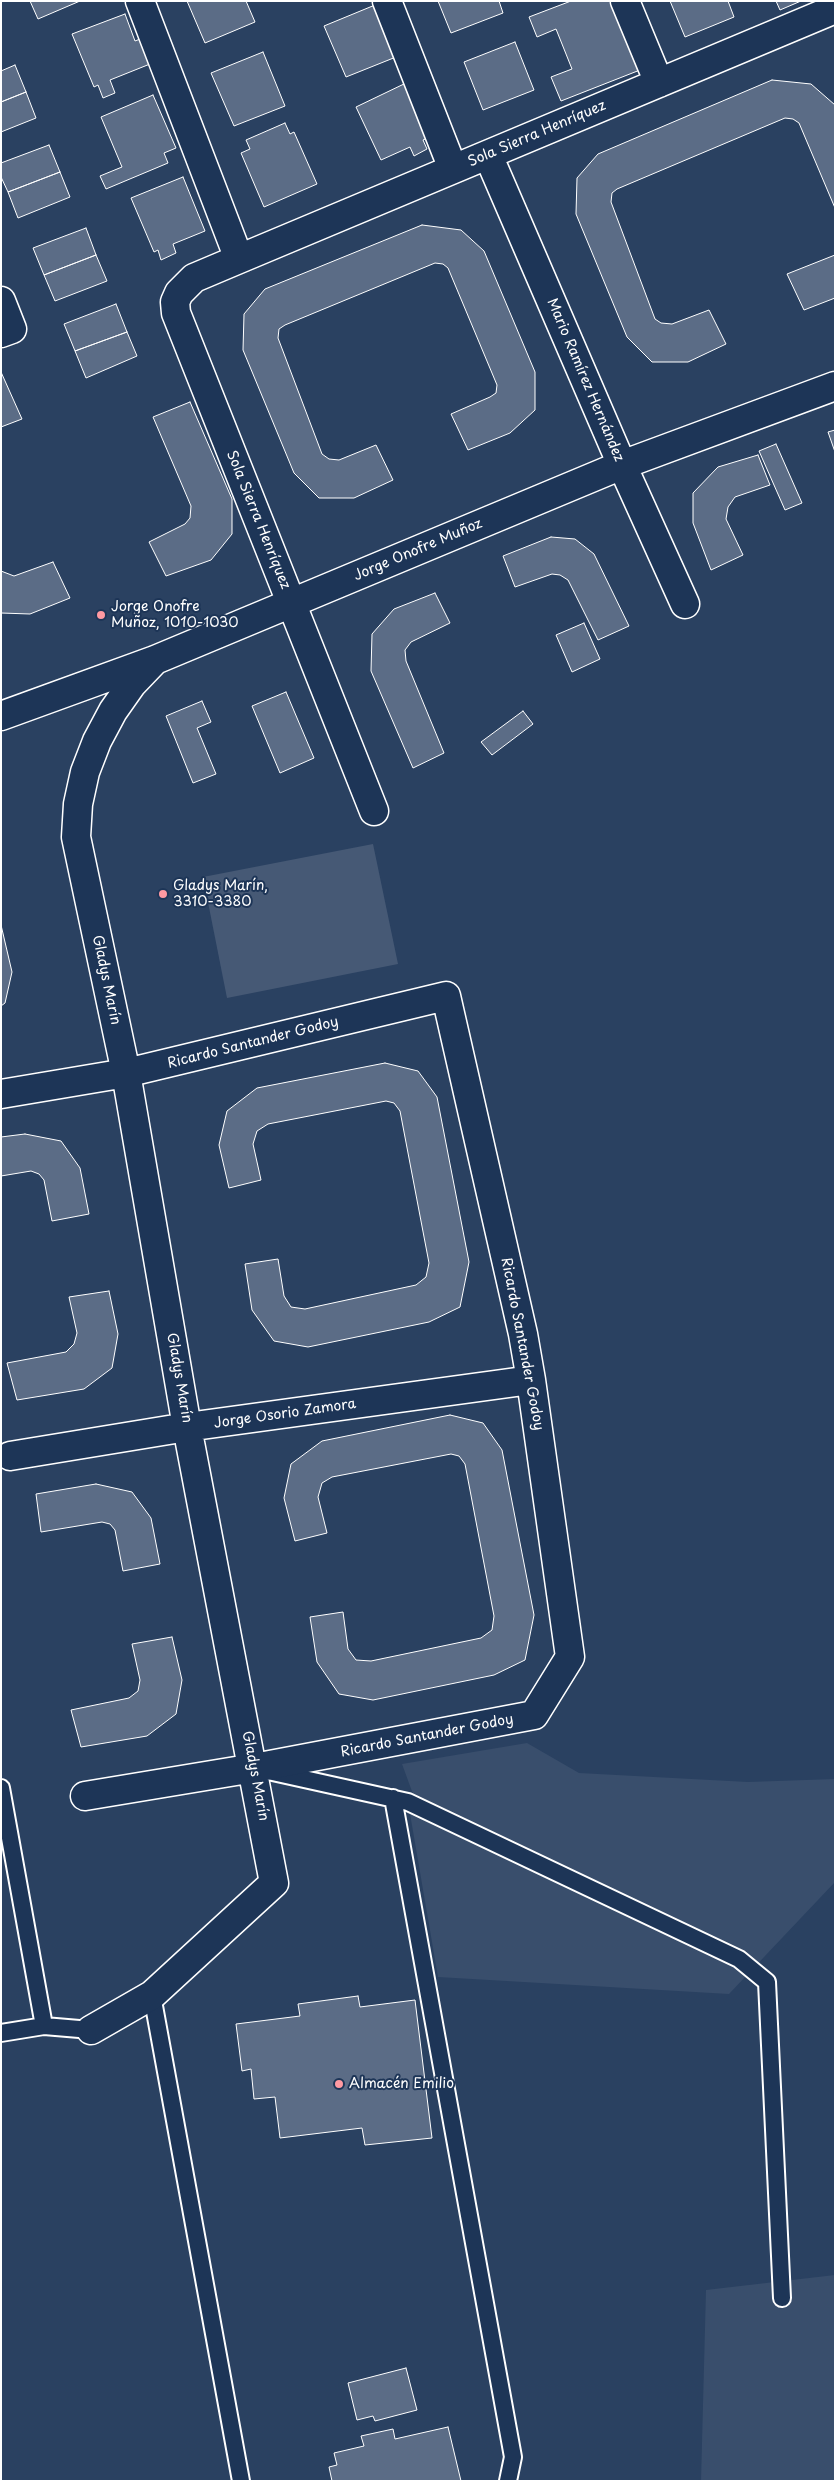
<!DOCTYPE html>
<meta charset="utf-8">
<style>
body{margin:0}
#map{position:relative;width:836px;height:2482px;overflow:hidden;background:#2a4161;font-family:"Playpen Sans",sans-serif}
canvas{display:block}
.frame{position:absolute;inset:0;border:2px solid #fff;pointer-events:none}
</style>
<div id="map">
<canvas width="836" height="2482"></canvas>
<div class="frame"></div>
</div>
<script>
const c = document.querySelector('canvas').getContext('2d');
c.lineJoin = 'round';
function paint(path, color) { c.fillStyle = color; c.fill(path, 'evenodd'); }
const shape = rows => new Path2D(rows.map(r => 'M' + r).join(''));
function strokePath(path, color, width, dash) { c.strokeStyle = color; c.lineWidth = width; c.lineCap = dash ? 'butt' : 'round'; c.setLineDash(dash || []); c.stroke(path); }
function drawText(font, color, halo, rows, align = 'center') {
  c.font = font + ' "Playpen Sans",sans-serif'; c.lineWidth = 4; c.setLineDash([]); c.textBaseline = 'middle'; c.strokeStyle = halo; c.fillStyle = color; for (const [text, x, y, turn = 0] of rows) {
    c.save(); c.translate(x, y); c.rotate((+turn || 0) * Math.PI / 180); c.textAlign = isNaN(turn) ? turn : align; if (halo) c.strokeText(text, 0, 0); c.fillText(text, 0, 0); c.restore();
  }
}
const built = shape([
 [527,1743,579,1773,748,1782,835,1779,835,1882,729,1994,438,1977,408,1802,417,1805,402,1764],
 [835,2275,835,2481,701,2481,706,2290]
]);
const green = shape([
 [373,844,398,964,227,998,203,877]
]);
const building = shape([
 [30,1,80,1,38,19,30,1],
 [187,1,246,1,255,22,205,43,187,1],
 [438,1,499,1,503,13,451,33,438,1],
 [571,1,613,1,640,70,561,101,551,77,572,69,556,29,537,37,529,17,571,1],
 [670,1,728,1,734,17,685,37,670,1],
 [776,1,801,1,780,10,776,1],
 [375,5,396,57,346,77,324,26,375,5],
 [125,14,135,41,140,39,150,64,110,80,115,93,103,98,98,85,94,87,72,34,125,14],
 [515,42,534,90,483,110,464,62,515,42],
 [263,52,285,106,234,126,211,73,263,52],
 [15,65,26,92,1,102,1,71,15,65],
 [772,80,811,84,835,105,835,208,799,123,793,119,785,118,617,189,612,193,611,202,655,319,661,323,672,324,709,310,726,344,688,362,652,362,627,337,576,214,577,178,598,154,772,80],
 [406,83,432,136,423,140,427,149,414,156,410,147,381,160,356,107,406,83],
 [26,92,36,118,1,132,1,102,26,92],
 [153,95,176,148,164,153,168,163,106,189,100,176,122,167,101,117,153,95],
 [285,123,290,134,294,132,317,184,264,207,241,153,250,149,246,140,285,123],
 [49,145,60,172,8,192,1,177,1,163,49,145],
 [60,172,70,197,18,218,8,192,60,172],
 [183,177,205,231,173,244,176,253,161,260,158,250,154,252,131,198,183,177],
 [422,225,461,230,484,251,535,372,535,410,510,433,468,450,451,414,490,397,496,393,497,385,448,268,443,264,435,263,285,325,279,329,278,338,322,454,329,459,339,460,376,445,393,480,354,498,319,498,294,473,243,350,244,314,265,289,422,225],
 [86,228,96,255,44,275,33,248,86,228],
 [96,255,107,281,55,301,44,275,96,255],
 [835,255,835,298,804,310,787,274,835,255],
 [116,304,127,332,75,351,64,324,116,304],
 [127,332,137,356,86,378,75,351,127,332],
 [1,372,22,419,1,427,1,372],
 [190,402,232,499,232,534,211,560,166,576,149,542,185,524,190,518,191,506,153,417,190,402],
 [835,430,835,452,828,432,835,430],
 [776,444,802,503,785,510,759,451,776,444],
 [758,455,770,485,735,497,728,507,726,519,743,555,711,570,693,523,693,493,718,467,758,455],
 [551,537,575,539,594,554,629,626,598,640,568,580,560,575,552,574,515,587,503,556,551,537],
 [53,562,70,598,30,614,1,613,1,571,14,576,53,562],
 [435,593,450,623,411,642,405,650,406,661,444,753,413,768,371,671,372,634,394,609,435,593],
 [584,623,600,659,572,672,556,635,584,623],
 [286,692,314,758,280,773,252,706,286,692],
 [202,701,211,722,197,728,216,774,193,783,166,716,202,701],
 [523,711,533,724,492,755,481,742,523,711],
 [1,925,12,972,5,1003,1,1006,1,925],
 [385,1063,418,1071,437,1097,469,1262,460,1307,429,1322,308,1347,274,1341,252,1310,245,1264,278,1259,284,1296,291,1307,305,1309,416,1285,426,1277,429,1263,400,1111,394,1103,386,1101,268,1124,257,1131,253,1144,261,1180,229,1188,219,1145,227,1111,257,1088,385,1063],
 [25,1134,61,1141,80,1168,89,1214,52,1221,44,1180,39,1174,31,1171,1,1176,1,1137,25,1134],
 [109,1291,118,1334,112,1368,84,1389,17,1400,7,1363,66,1352,74,1344,77,1333,69,1297,109,1291],
 [450,1415,483,1423,502,1450,534,1615,525,1660,494,1675,373,1700,339,1694,317,1662,310,1617,343,1612,348,1649,356,1660,371,1661,481,1638,492,1630,494,1616,465,1464,459,1456,451,1454,332,1477,322,1483,318,1497,327,1533,295,1541,284,1498,291,1464,322,1441,450,1415],
 [96,1484,132,1492,151,1518,160,1564,123,1571,115,1530,110,1524,102,1522,41,1532,36,1494,96,1484],
 [172,1637,182,1680,176,1714,147,1736,81,1747,71,1710,129,1698,138,1691,140,1680,132,1644,172,1637],
 [358,1996,360,2007,415,2000,432,2138,365,2145,362,2128,280,2138,275,2097,254,2099,251,2069,242,2071,236,2024,300,2016,298,2004,358,1996],
 [406,2368,417,2410,375,2421,373,2416,357,2420,348,2383,406,2368],
 [448,2427,461,2481,332,2481,329,2467,337,2465,334,2453,364,2446,361,2436,393,2429,395,2439,448,2427]
]);
const lane = shape([
 [268,1771,408,1802,739,1959,767,1982,782,2298],
 [1,1788,44,2026],
 [393,1798,513,2457,508,2481],
 [152,1995,241,2481],
 [1,2033,44,2026,91,2030]
]);
const street = shape([
 [140,1,239,259],
 [387,1,453,169],
 [625,1,659,83],
 [488,155,622,465,685,604],
 [1,301,12,329,1,333],
 [1,716,155,660,622,465,835,386],
 [374,811,176,313,175,302,179,293,194,278,239,259,835,9],
 [1,1094,126,1073,446,996,523,1334,531,1380,570,1657,534,1715,254,1768,85,1796],
 [10,1456,187,1427,531,1380],
 [91,2030,152,1995,274,1883,187,1427,126,1073,76,837,78,804,85,772,97,741,113,711,132,684,155,660]
]);
const markers = [
 [101,615,5,"#ff9aa2"],
 [163,894,5,"#ff9aa2"],
 [339,2084,5,"#ff9aa2"]
];
const streetNames = [
 ["Sola Sierra Henríquez",537,134,-23],
 ["Mario Ramírez Hernández",585,380,67],
 ["Sola Sierra Henríquez",258,520,68],
 ["Jorge Onofre Muñoz",418,550,-23],
 ["Gladys Marín",106,980,78],
 ["Ricardo Santander Godoy",253,1043,-14],
 ["Ricardo Santander Godoy",522,1344,79],
 ["Gladys Marín",179,1378,80],
 ["Jorge Osorio Zamora",285,1414,-8],
 ["Ricardo Santander Godoy",427,1736,-11],
 ["Gladys Marín",255,1776,79]
];
const poiNames = [
 ["Jorge Onofre",111,607],
 ["Muñoz, 1010-1030",111,623],
 ["Gladys Marín,",173,886],
 ["3310-3380",173,902],
 ["Almacén Emilio",349,2084]
];
paint(built, '#394e6c');
paint(green, '#465975');
paint(building, '#5b6c86');
strokePath(building, '#fff', 1);
strokePath(lane, '#fff', 20);
strokePath(street, '#fff', 31);
strokePath(lane, '#1d3557', 16);
strokePath(street, '#1d3557', 28);
for (const [x, y, r, color] of markers) { const dot = new Path2D(); dot.arc(x, y, r, 0, 2 * Math.PI); c.fillStyle = color; c.fill(dot); strokePath(dot, '#1d3557', 2); }
drawText('14px', '#fff', '#1d3557', streetNames);
drawText('14px', '#fff', '#1d3557', poiNames, 'left');
</script>
